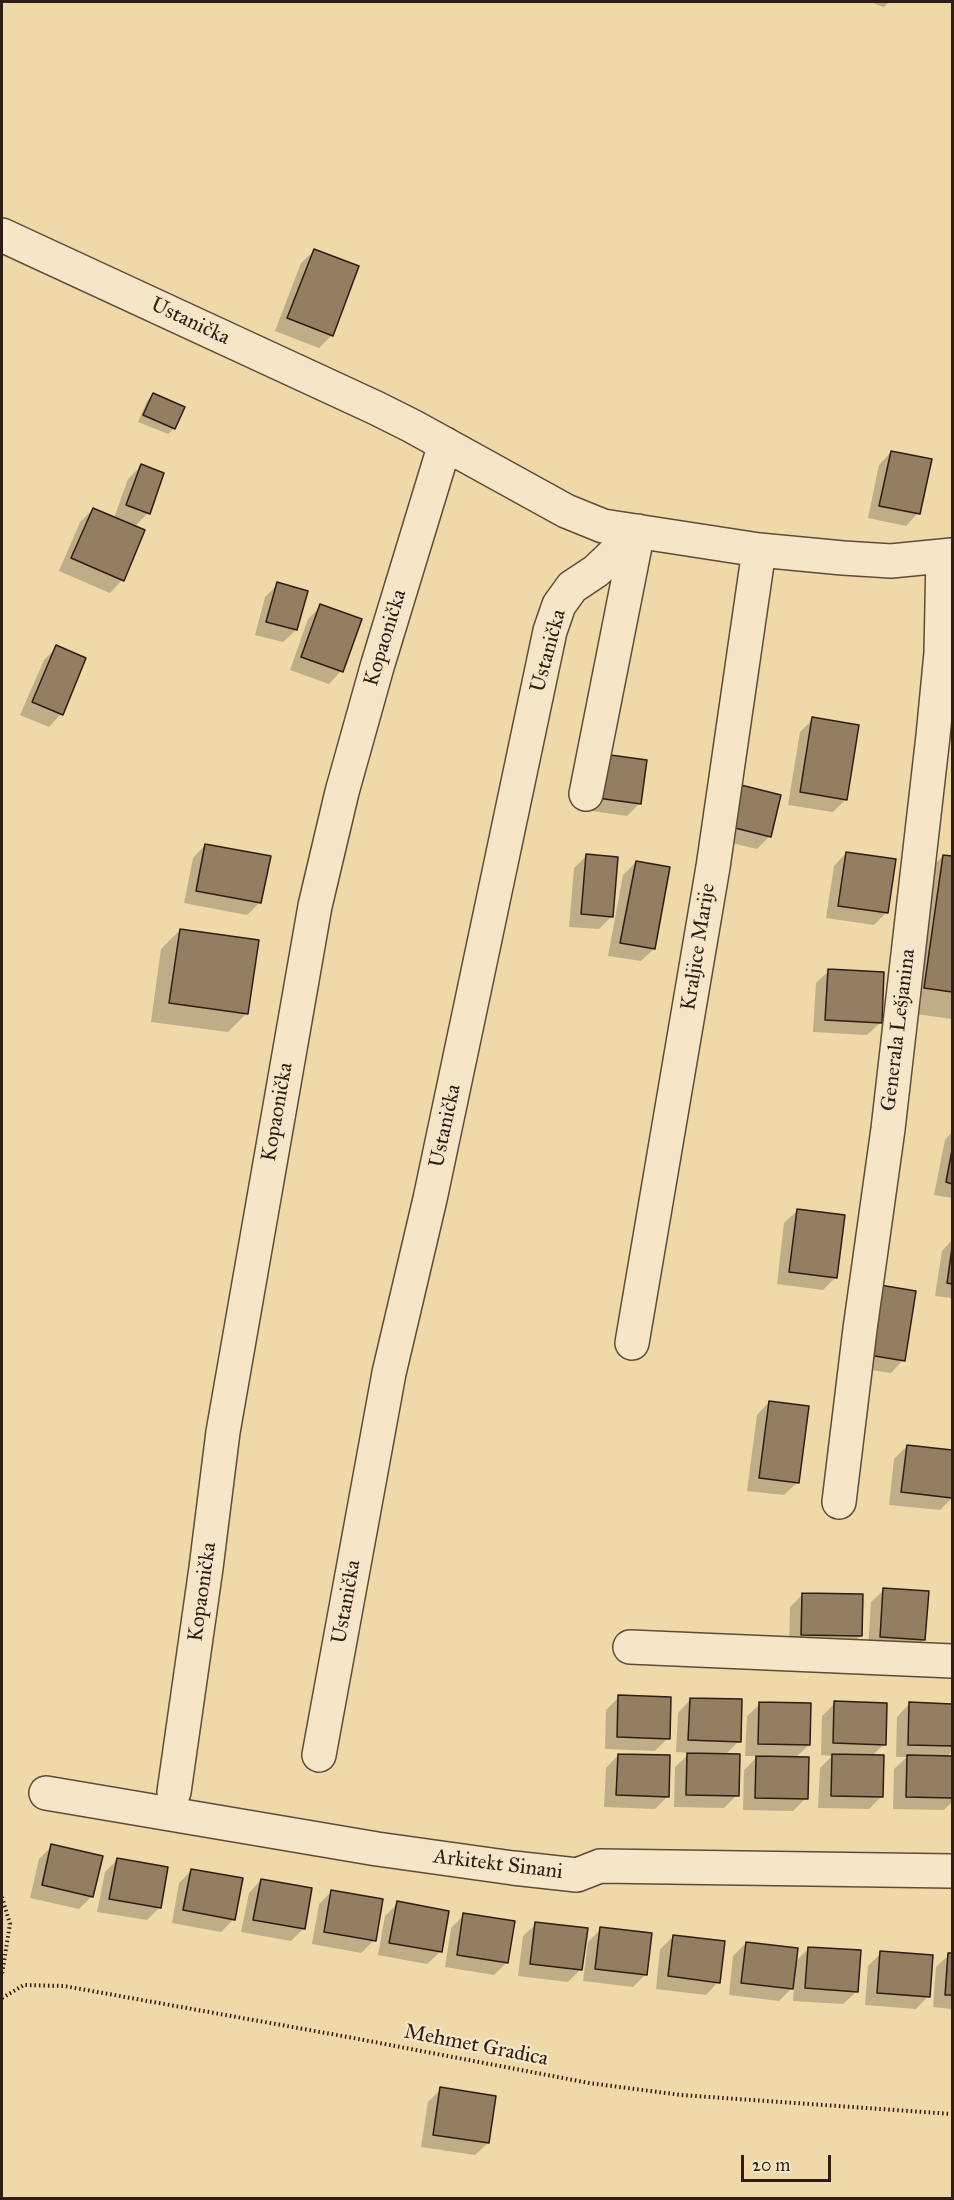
<!DOCTYPE html>
<meta charset="utf-8">
<style>
body{margin:0}
#map{position:relative;width:954px;height:2200px;overflow:hidden;background:#efd9a9;font-family:"IM FELL Great Primer",serif}
canvas{display:block}
.frame{position:absolute;inset:0;border:3px solid #2f1c14;pointer-events:none}
.scale{position:absolute;left:741px;top:2155px;width:90px;height:27px;box-sizing:border-box;border:3px solid #2f1c14;border-top:0;padding-left:8px;font-size:18px;line-height:21px;white-space:nowrap;color:#2f1c14;-webkit-text-stroke:4px #f5e6c7;paint-order:stroke}
</style>
<div id="map">
<canvas width="954" height="2200"></canvas>
<div class="frame"></div>
<div class="scale">20 m</div>
</div>
<script>
const c = document.querySelector('canvas').getContext('2d');
c.lineJoin = 'round';
function paint(path, color) { c.fillStyle = color; c.fill(path, 'evenodd'); }
const shape = rows => new Path2D(rows.map(r => 'M' + r).join(''));
function strokePath(path, color, width, dash) { c.strokeStyle = color; c.lineWidth = width; c.lineCap = dash ? 'butt' : 'round'; c.setLineDash(dash || []); c.stroke(path); }
function drawText(font, color, halo, rows, align = 'center') {
  c.font = font + ' "IM FELL Great Primer",serif'; c.lineWidth = 4.5; c.setLineDash([]); c.textBaseline = 'middle'; c.strokeStyle = halo; c.fillStyle = color; for (const [text, x, y, turn = 0] of rows) {
    c.save(); c.translate(x, y); c.rotate((+turn || 0) * Math.PI / 180); c.textAlign = isNaN(turn) ? turn : align; if (halo) c.strokeText(text, 0, 0); c.fillText(text, 0, 0); c.restore();
  }
}
const shadow = shape([
 [870,2,889,2,884,7],
 [314,251,332,335,319,348,275,331,301,263],
 [153,395,174,428,168,434,138,422,147,401],
 [891,452,918,513,906,526,868,518,879,465],
 [141,466,148,513,134,527,122,580,110,593,59,571,80,522,93,509,114,518,128,479],
 [278,584,296,630,283,642,255,635,265,597],
 [321,606,341,671,329,684,290,670,308,619],
 [57,647,85,659,61,714,49,727,20,715,44,660],
 [813,719,846,799,833,812,788,805,800,732],
 [591,769,640,803,627,816,585,810],
 [725,799,770,836,757,849,715,839],
 [205,845,260,902,247,915,184,903,193,858],
 [846,853,887,912,874,925,826,918,834,866],
 [586,856,612,916,599,929,569,927,574,868],
 [943,856,952,857,952,1019,901,1012,919,880],
 [636,862,654,949,641,961,608,956,623,875],
 [180,930,247,1013,228,1032,151,1022,161,949],
 [829,971,880,1023,867,1035,813,1032,816,983],
 [952,1132,952,1198,934,1195,945,1140],
 [797,1211,836,1277,823,1290,777,1284,784,1223],
 [952,1240,952,1298,935,1296,942,1251],
 [868,1299,903,1360,891,1373,857,1368],
 [769,1402,797,1483,784,1495,747,1491,757,1415],
 [907,1446,952,1451,952,1498,940,1510,889,1505,894,1459],
 [884,1590,924,1640,911,1652,868,1649,871,1602],
 [803,1594,861,1635,848,1648,789,1647,790,1607],
 [619,1697,668,1738,655,1751,605,1749,606,1710],
 [690,1700,739,1741,725,1755,737,1795,724,1808,674,1807,675,1767,690,1753,676,1752,678,1713],
 [835,1703,884,1744,872,1756,882,1796,869,1809,818,1808,820,1768,832,1756,821,1755,822,1716],
 [760,1704,809,1745,795,1758,806,1798,793,1811,743,1810,744,1770,758,1756,745,1756,747,1716],
 [909,1704,952,1705,952,1751,946,1758,952,1758,952,1802,944,1810,893,1809,894,1769,907,1757,896,1757,897,1717],
 [618,1755,668,1796,655,1809,604,1807,606,1768],
 [52,1846,92,1896,79,1909,30,1898,39,1859],
 [117,1860,160,1907,147,1920,97,1912,105,1872],
 [192,1870,234,1919,221,1932,172,1923,179,1883],
 [261,1880,304,1928,291,1941,241,1932,249,1893],
 [332,1891,374,1940,361,1953,312,1944,319,1904],
 [398,1903,440,1952,427,1964,378,1955,385,1916],
 [464,1915,507,1962,494,1975,445,1967,451,1928],
 [536,1924,581,1969,568,1982,518,1976,523,1936],
 [601,1929,646,1974,633,1987,583,1981,588,1942],
 [673,1937,718,1982,706,1995,656,1989,660,1949],
 [746,1943,795,1962,809,1948,856,1992,843,2004,793,2001,794,1986,779,2001,729,1995,733,1956],
 [881,1953,928,1996,916,2009,865,2005,868,1966],
 [949,1955,952,1955,952,2009,933,2007,936,1967],
 [441,2089,488,2143,475,2155,421,2147,428,2102]
]);
const building = shape([
 [314,249,359,266,333,336,287,318,314,249],
 [153,393,185,407,175,429,143,415,153,393],
 [891,451,932,459,920,514,879,506,891,451],
 [141,464,164,473,150,514,126,505,141,464],
 [93,508,145,530,124,581,71,558,93,508],
 [277,582,308,591,297,630,266,622,277,582],
 [320,604,362,619,343,672,301,657,320,604],
 [56,645,86,658,63,715,32,702,56,645],
 [812,717,859,725,847,800,800,792,812,717],
 [603,754,647,760,641,804,597,798,603,754],
 [737,784,781,795,771,837,727,826,737,784],
 [205,844,271,856,261,903,196,891,205,844],
 [846,852,896,859,888,913,838,906,846,852],
 [586,854,618,857,613,917,581,914,586,854],
 [943,855,952,856,952,992,924,988,943,855],
 [636,861,670,867,655,949,620,943,636,861],
 [180,929,259,940,248,1014,169,1003,180,929],
 [828,969,884,972,882,1023,825,1020,828,969],
 [952,1150,952,1184,946,1182,952,1150],
 [797,1209,845,1215,837,1278,789,1272,797,1209],
 [952,1248,952,1284,947,1283,952,1248],
 [880,1285,916,1291,905,1361,869,1355,880,1285],
 [769,1401,809,1406,799,1483,759,1478,769,1401],
 [907,1445,952,1450,952,1498,901,1492,907,1445],
 [883,1588,929,1591,925,1640,880,1637,883,1588],
 [802,1593,863,1594,862,1636,801,1635,802,1593],
 [618,1695,671,1697,670,1739,617,1737,618,1695],
 [690,1698,742,1699,741,1742,688,1740,690,1698],
 [834,1701,887,1703,886,1745,833,1743,834,1701],
 [759,1702,811,1703,810,1745,758,1744,759,1702],
 [909,1702,952,1704,952,1746,908,1745,909,1702],
 [687,1753,740,1754,739,1796,686,1795,687,1753],
 [618,1754,670,1755,669,1797,616,1795,618,1754],
 [832,1754,884,1755,883,1797,831,1796,832,1754],
 [907,1755,952,1756,952,1798,906,1797,907,1755],
 [756,1756,809,1757,808,1799,755,1798,756,1756],
 [51,1844,103,1856,93,1897,42,1885,51,1844],
 [117,1858,168,1867,161,1908,109,1899,117,1858],
 [191,1869,243,1878,235,1920,183,1910,191,1869],
 [261,1879,312,1888,305,1929,253,1920,261,1879],
 [331,1890,383,1899,376,1941,324,1932,331,1890],
 [397,1901,449,1911,442,1952,389,1943,397,1901],
 [463,1913,515,1921,508,1963,457,1955,463,1913],
 [535,1922,588,1928,582,1970,530,1964,535,1922],
 [600,1927,652,1933,647,1975,595,1969,600,1927],
 [673,1935,725,1941,720,1983,668,1976,673,1935],
 [746,1942,798,1948,793,1989,741,1983,746,1942],
 [808,1947,861,1950,858,1992,805,1988,808,1947],
 [880,1951,933,1955,930,1997,877,1993,880,1951],
 [948,1953,952,1953,952,1995,945,1995,948,1953],
 [440,2087,496,2096,489,2143,433,2135,440,2087]
]);
const path = shape([
 [2,1897,10,1924,2,1974],
 [2,1998,24,1985,64,1986,348,2037,589,2083,681,2095,952,2114]
]);
const minor = shape([
 [2,235,376,408,412,426,566,511,603,526,759,550,843,558,891,561,952,555],
 [632,1343,713,867,759,550],
 [839,1502,860,1329,888,1129,933,736,941,653,943,556],
 [630,1647,952,1661],
 [319,1755,389,1373,430,1199,550,631,559,605,572,587,596,571,638,531,586,794],
 [174,1792,206,1568,223,1432,315,906,342,792,377,667,445,444],
 [46,1793,377,1849,513,1868,577,1875,600,1866,952,1871]
]);
const streetNames = [
 ["Ustanička",190,322,25],
 ["Kopaonička",386,638,-73],
 ["Ustanička",549,651,-75],
 ["Kraljice Marije",699,947,-81],
 ["Generala Lešjanina",899,1030,-83],
 ["Kopaonička",278,1112,-80],
 ["Ustanička",446,1126,-78],
 ["Kopaonička",203,1592,-82],
 ["Ustanička",347,1602,-80],
 ["Arkitekt Sinani",498,1865,7],
 ["Mehmet Gradica",476,2046,11]
];
paint(shadow, '#0003');
paint(building, '#937e61');
strokePath(building, '#2f1c14', 1.5);
strokePath(minor, '#5f4b39', 36);
strokePath(path, '#2f1c14', 4, [1.5, 3]);
strokePath(minor, '#f5e6c7', 33);
drawText('21px', '#2f1c14', '#f5e6c7', streetNames);
</script>
